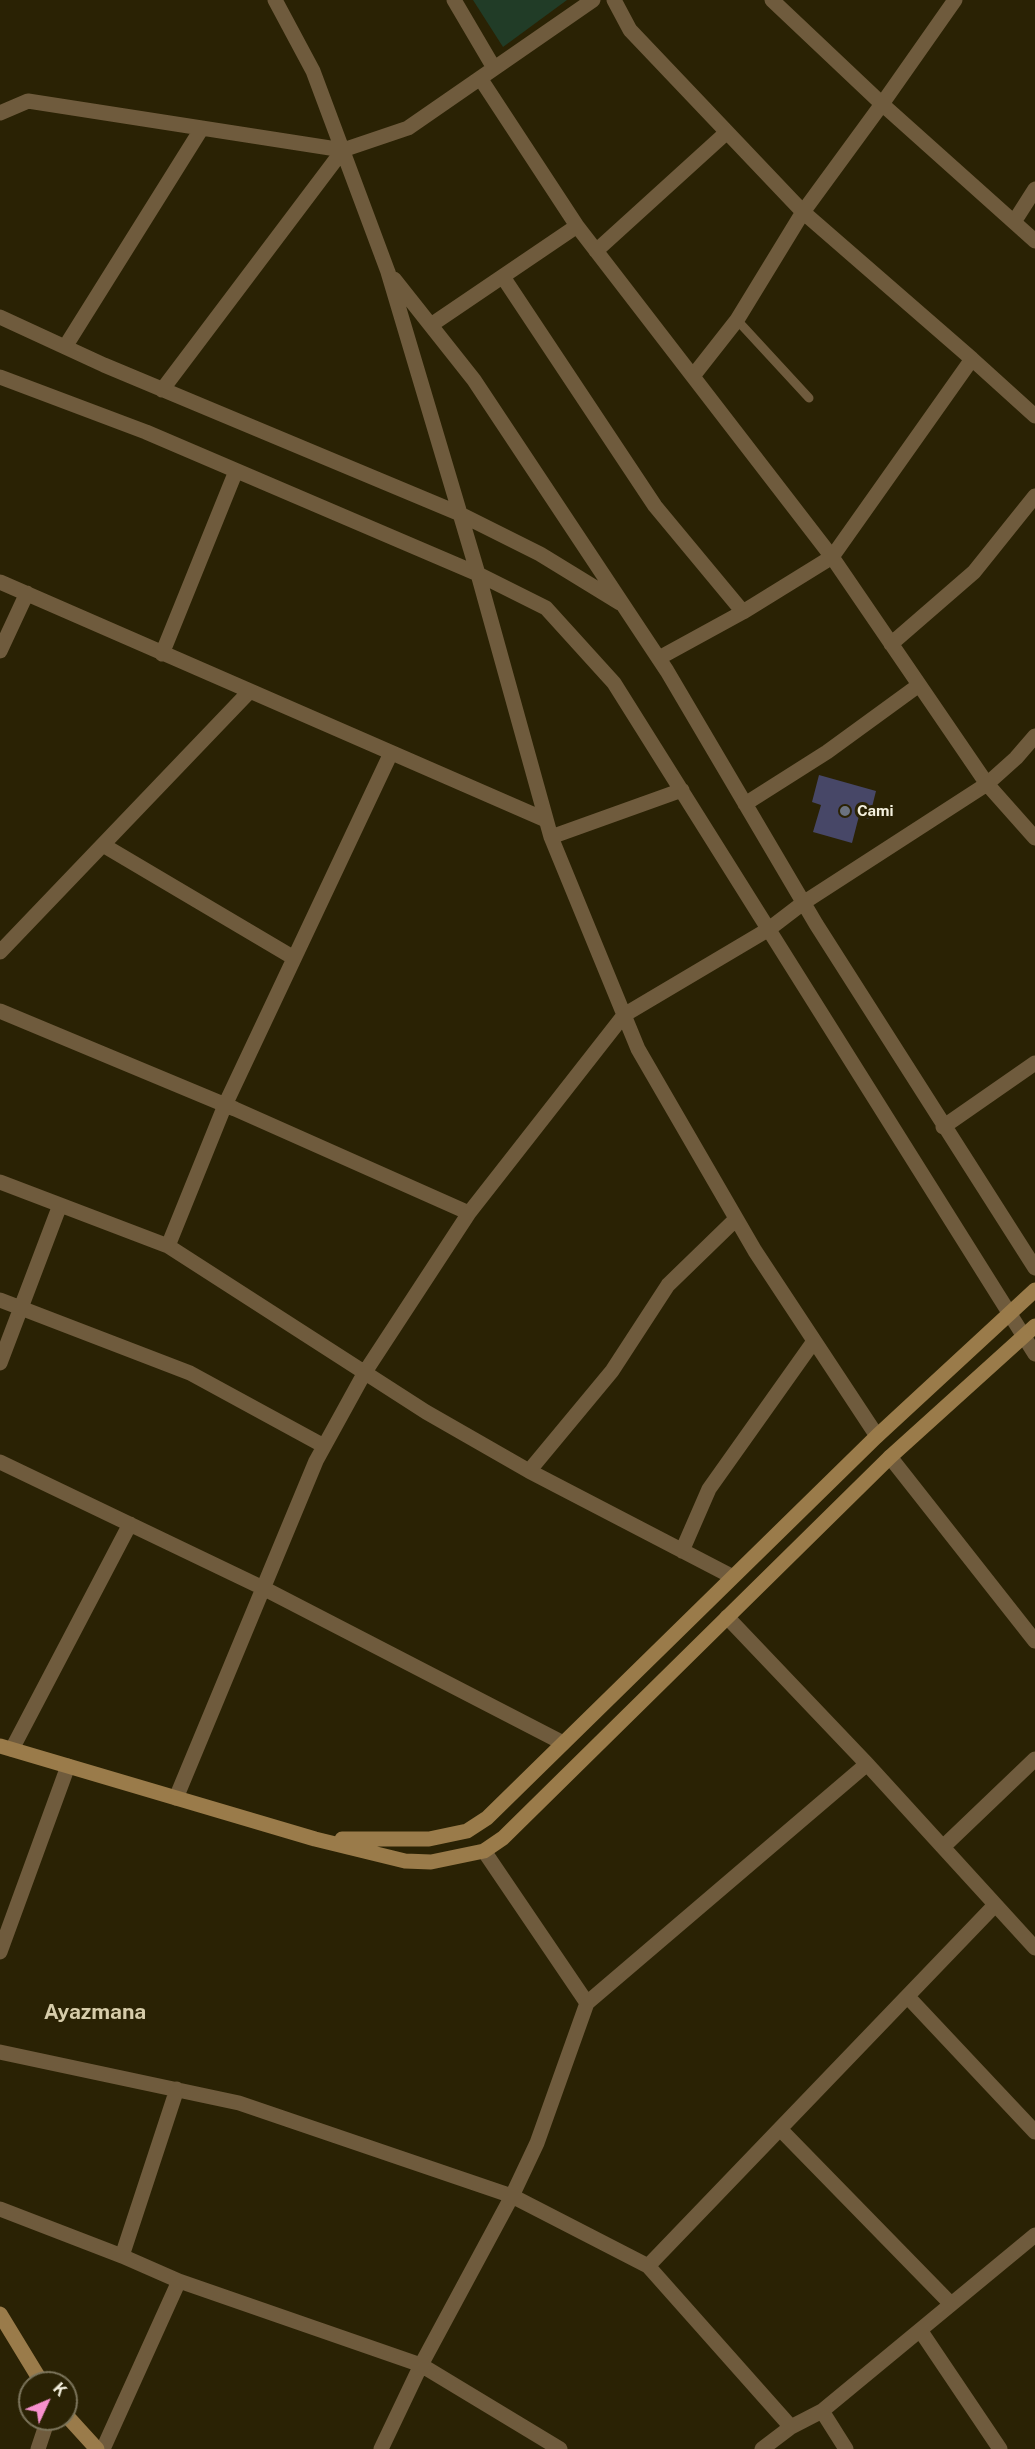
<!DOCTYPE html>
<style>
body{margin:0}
#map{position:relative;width:1035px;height:2449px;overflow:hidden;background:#2a2204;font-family:"Public Sans",sans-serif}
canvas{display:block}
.north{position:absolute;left:18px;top:2371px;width:60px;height:60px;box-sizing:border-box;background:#2a2204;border:2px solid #7b745b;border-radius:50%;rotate:46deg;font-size:16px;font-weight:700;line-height:24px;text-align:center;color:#f4f0de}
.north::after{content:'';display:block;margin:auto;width:21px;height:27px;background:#f790ce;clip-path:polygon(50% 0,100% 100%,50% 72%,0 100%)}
</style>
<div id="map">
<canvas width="1035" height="2449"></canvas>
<div class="north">K</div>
</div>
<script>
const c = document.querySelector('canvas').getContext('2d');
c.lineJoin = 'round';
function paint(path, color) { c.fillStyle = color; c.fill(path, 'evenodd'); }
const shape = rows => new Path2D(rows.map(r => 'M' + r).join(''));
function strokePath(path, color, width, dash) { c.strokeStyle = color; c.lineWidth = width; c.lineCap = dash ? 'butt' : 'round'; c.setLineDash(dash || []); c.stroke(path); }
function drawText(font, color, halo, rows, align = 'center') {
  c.font = font + ' "Public Sans",sans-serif'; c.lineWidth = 6; c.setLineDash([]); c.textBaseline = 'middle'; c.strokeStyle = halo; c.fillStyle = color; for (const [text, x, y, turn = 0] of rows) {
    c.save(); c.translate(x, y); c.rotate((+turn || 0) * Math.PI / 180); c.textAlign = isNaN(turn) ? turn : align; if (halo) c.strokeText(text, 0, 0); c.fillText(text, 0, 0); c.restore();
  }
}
const green = shape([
 [473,0,567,0,503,47]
]);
const building = shape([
 [819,775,876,791,869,819,859,816,852,843,813,832,821,805,812,802]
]);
const lane = shape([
 [737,320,809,398]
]);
const street = shape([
 [275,0,313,71,388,272,478,574,551,837,638,1049,755,1251,877,1436],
 [454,0,494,68],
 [614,0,630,30,803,212,737,320,693,376],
 [772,0,882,104,803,212,972,359],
 [955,0,882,104,1035,241],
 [0,113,28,101,343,150,162,390],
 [343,150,408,128,593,0],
 [1014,222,1035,189],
 [577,226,832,557,743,612],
 [596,251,727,132],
 [503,277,655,506,743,612,659,658],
 [394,279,474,380,667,671,816,924,1035,1268],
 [0,317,104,365,458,513,540,554,620,603],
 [431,325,577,226,480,78],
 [65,347,202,128],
 [0,377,146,432,478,574,546,608,614,683,1035,1354],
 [1035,416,972,359,832,557,987,784,1016,758,1035,736],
 [0,582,546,820],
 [891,644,974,572,1035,496],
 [0,651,27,593],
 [162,654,236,471],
 [745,804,827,752,919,685],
 [551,837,682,790],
 [103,845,294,958],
 [0,952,250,691],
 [0,1011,235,1109,469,1213,624,1015,769,929,803,903,987,784,1035,838],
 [943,1127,1035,1063],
 [0,1182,168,1246,426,1412,529,1471,731,1576],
 [168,1246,225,1105,391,753],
 [0,1300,190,1373,324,1446],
 [0,1363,60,1205],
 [890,1457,1035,1641],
 [0,1462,263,1588,563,1743],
 [529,1471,612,1371,668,1285,736,1219],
 [682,1551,709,1489,814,1341],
 [727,1617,867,1764,1035,1948],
 [12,1749,130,1524],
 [176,1798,316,1461,365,1372,469,1213],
 [943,1847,1035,1759],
 [484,1851,587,2003,867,1764],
 [0,1952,68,1766],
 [908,1997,1035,2132],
 [0,2052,239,2103,512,2196,648,2266,791,2427],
 [780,2129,951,2304],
 [0,2209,122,2256],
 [648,2266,995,1905],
 [179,2281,421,2365,560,2449],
 [920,2330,1000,2449],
 [822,2411,846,2449],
 [38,2449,48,2419],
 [103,2449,179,2281,122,2256,177,2089],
 [381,2449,421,2365,512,2196,537,2143,587,2003],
 [762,2449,791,2427,822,2411,1035,2235]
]);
const secondary = shape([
 [0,1746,315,1839,405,1861,431,1862,484,1851,503,1838,890,1457,1035,1326],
 [342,1839,429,1839,467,1831,487,1818,877,1436,1035,1290],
 [0,2314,42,2383],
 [66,2415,97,2449]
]);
const markers = [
 [845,811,6,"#6b7280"]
];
const poiNames = [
 ["Cami",857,811]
];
const districtNames = [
 ["Ayazmana",95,2013]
];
paint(green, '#213c27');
paint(building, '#474767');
strokePath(lane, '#6f5b3d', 9);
strokePath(street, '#6f5b3d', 15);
strokePath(secondary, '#9a7b4a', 15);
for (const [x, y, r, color] of markers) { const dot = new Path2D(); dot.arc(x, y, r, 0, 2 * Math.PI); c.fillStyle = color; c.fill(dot); strokePath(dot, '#2a2204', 2); }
drawText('bold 15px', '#f4f0de', '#2a2204', poiNames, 'left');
drawText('bold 21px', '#d6ccaa', '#2a2204', districtNames);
</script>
